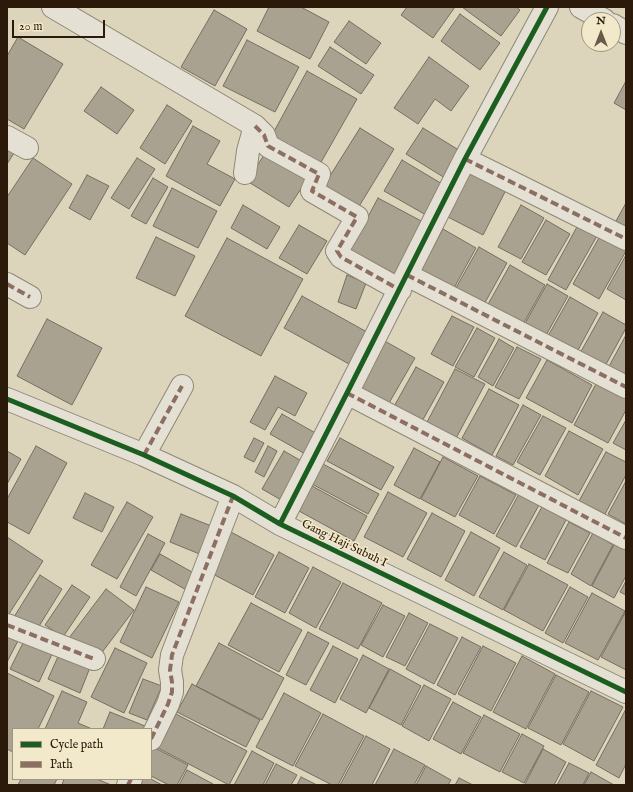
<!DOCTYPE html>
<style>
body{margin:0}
#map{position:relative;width:633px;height:792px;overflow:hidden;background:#ddd5bb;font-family:"IM FELL English",serif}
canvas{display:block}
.frame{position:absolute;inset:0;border:8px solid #2b190a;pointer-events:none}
.legend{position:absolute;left:12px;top:728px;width:140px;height:52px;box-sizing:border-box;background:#f2e8ca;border:1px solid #a2957d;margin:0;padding:5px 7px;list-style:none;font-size:12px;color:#2b190a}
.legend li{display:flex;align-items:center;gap:8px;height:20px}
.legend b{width:20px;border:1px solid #a2957d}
.north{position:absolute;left:581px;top:12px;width:40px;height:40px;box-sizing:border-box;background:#f2e8ca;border:1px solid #a2957d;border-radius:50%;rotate:0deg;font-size:11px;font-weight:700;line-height:16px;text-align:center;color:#2b190a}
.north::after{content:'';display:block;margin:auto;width:14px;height:18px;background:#695b48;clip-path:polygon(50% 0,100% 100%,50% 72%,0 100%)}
.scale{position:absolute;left:12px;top:20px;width:93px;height:18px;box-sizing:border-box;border:2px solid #2b190a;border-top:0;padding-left:5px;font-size:12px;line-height:14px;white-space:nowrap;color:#2b190a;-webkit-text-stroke:3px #f2e8ca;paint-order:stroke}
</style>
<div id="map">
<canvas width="633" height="792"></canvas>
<div class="frame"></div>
<ul class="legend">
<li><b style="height:5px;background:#1b5e20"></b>Cycle path</li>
<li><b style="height:5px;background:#8d6e63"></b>Path</li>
</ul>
<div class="north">N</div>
<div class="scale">20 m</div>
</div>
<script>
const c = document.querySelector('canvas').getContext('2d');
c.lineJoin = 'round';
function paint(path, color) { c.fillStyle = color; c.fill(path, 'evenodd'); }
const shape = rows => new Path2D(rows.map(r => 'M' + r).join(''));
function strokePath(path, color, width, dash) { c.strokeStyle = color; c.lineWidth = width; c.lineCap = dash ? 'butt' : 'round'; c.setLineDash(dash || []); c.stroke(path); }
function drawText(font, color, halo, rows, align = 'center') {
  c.font = font + ' "IM FELL English",serif'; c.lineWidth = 3; c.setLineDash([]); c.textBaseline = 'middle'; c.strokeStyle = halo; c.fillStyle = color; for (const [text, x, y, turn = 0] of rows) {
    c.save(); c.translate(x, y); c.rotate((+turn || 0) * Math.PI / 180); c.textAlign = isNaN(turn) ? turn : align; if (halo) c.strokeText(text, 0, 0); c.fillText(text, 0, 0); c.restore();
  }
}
const building = shape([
 [269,7,301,7,329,22,310,59,257,31,269,7],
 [407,7,455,7,433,38,401,15,407,7],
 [462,7,516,7,520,10,501,36,462,7],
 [214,10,247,29,215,86,181,67,214,10],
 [460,14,500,43,480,70,441,41,460,14],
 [349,21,381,43,366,64,334,42,349,21],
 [18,37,63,64,24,129,7,119,7,56,18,37],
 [247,40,299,67,275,112,223,86,247,40],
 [330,47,374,75,361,94,318,66,330,47],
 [429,57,469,86,451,111,435,99,418,124,394,108,429,57],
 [307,71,357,99,320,164,271,137,307,71],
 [626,81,626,110,614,103,626,81],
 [101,87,134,110,117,134,84,111,101,87],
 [167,105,192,121,165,164,140,148,167,105],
 [193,126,220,141,207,164,235,179,220,206,166,176,193,126],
 [360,128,394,149,358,208,323,187,360,128],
 [423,128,462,152,445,178,406,154,423,128],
 [7,145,16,150,7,164,7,145],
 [268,149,310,175,289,207,247,181,268,149],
 [33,158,72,184,25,255,7,243,7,197,33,158],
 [137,158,155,169,129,209,111,198,137,158],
 [402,160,444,185,426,215,384,191,402,160],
 [470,170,507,188,483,235,446,216,470,170],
 [87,175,109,186,90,220,69,208,87,175],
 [153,178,168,187,146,224,131,216,153,178],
 [172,188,217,211,198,248,153,226,172,188],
 [378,198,425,223,394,281,347,256,378,198],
 [626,203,626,227,616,221,626,203],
 [243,205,280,227,267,249,231,228,243,205],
 [521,205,544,218,521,259,498,247,521,205],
 [546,220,570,234,546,275,522,262,546,220],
 [299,225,327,241,307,274,279,258,299,225],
 [578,225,597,236,566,290,548,280,578,225],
 [443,229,476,248,454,288,421,270,443,229],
 [600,236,626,250,626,251,599,299,573,284,600,236],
 [156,237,195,256,175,296,136,278,156,237],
 [227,238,303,279,261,356,185,316,227,238],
 [479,247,507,263,482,308,453,293,479,247],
 [626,255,626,300,607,289,626,255],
 [510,265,545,285,522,326,487,306,510,265],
 [347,275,366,283,356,309,338,302,347,275],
 [547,284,568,296,544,339,523,327,547,284],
 [302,296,367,332,349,364,284,328,302,296],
 [570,297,598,313,577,352,548,336,570,297],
 [603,312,626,325,626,328,604,368,579,355,603,312],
 [452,316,474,327,453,366,431,354,452,316],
 [47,319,102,348,72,405,17,376,47,319],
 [477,328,495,338,474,377,455,367,477,328],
 [626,335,626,381,607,370,626,335],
 [381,339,415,358,385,410,350,391,381,339],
 [499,339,514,348,493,386,478,377,499,339],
 [517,347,541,359,519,399,495,387,517,347],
 [547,360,592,385,572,423,526,398,547,360],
 [416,367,444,382,420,425,392,410,416,367],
 [455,369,485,384,454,442,425,426,455,369],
 [275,376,307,393,295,416,278,407,265,430,250,422,275,376],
 [597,382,626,398,626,410,608,443,574,425,597,382],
 [489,389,519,405,492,455,462,438,489,389],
 [523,405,541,415,513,465,496,456,523,405],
 [282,414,319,435,307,455,270,434,282,414],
 [543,416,566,428,540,475,517,462,543,416],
 [626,420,626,450,613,443,626,420],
 [569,431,603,449,578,495,545,476,569,431],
 [254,438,264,443,254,462,244,457,254,438],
 [340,438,394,467,381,490,327,461,340,438],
 [36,446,67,463,29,534,7,522,7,499,36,446],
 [268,446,277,451,264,477,255,472,268,446],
 [414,448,440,462,420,499,394,485,414,448],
 [7,451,21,459,7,484,7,451],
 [284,451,305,463,283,501,262,489,284,451],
 [606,452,626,462,626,475,605,514,579,501,606,452],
 [443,457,478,476,455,517,421,499,443,457],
 [323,464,379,494,368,514,312,484,323,464],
 [480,476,516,495,494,534,459,515,480,476],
 [626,481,626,524,608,514,626,481],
 [312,486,367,516,354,541,299,511,312,486],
 [388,492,427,513,403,557,364,537,388,492],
 [85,493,114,507,102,532,73,518,85,493],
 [519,494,539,505,516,547,496,536,519,494],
 [127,502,153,517,117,579,91,565,127,502],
 [543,505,567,518,545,560,520,547,543,505],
 [432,513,465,531,441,577,407,559,432,513],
 [181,514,214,527,202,555,170,542,181,514],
 [569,522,590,533,568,573,547,563,569,522],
 [229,531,274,555,253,595,207,571,229,531],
 [471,532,500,548,474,596,445,580,471,532],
 [593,533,613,545,591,586,571,574,593,533],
 [148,534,165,543,136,596,120,587,148,534],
 [7,537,43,561,7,617,7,537],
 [616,541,626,546,626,576,614,598,592,586,616,541],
 [279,552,309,568,285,613,255,597,279,552],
 [504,552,527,565,503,610,479,597,504,552],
 [160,554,199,576,190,592,151,570,160,554],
 [529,564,568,585,543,631,504,610,529,564],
 [313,567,341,582,316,628,289,613,313,567],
 [40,575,62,589,36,631,14,617,40,575],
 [626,581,626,595,620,592,626,581],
 [343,583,382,603,358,649,319,629,343,583],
 [72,585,90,597,63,637,45,625,72,585],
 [146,587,179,602,152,658,120,642,146,587],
 [570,587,588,597,563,643,545,633,570,587],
 [106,589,134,610,97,659,69,638,106,589],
 [592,593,625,611,598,660,565,643,592,593],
 [251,603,302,630,279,672,228,645,251,603],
 [383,605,405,616,383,657,361,645,383,605],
 [626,611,626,670,601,657,626,611],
 [409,613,428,623,405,666,386,657,409,613],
 [430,624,458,638,434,684,406,669,430,624],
 [308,632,329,643,306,685,286,675,308,632],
 [7,633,19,639,7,662,7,633],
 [462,637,481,647,455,695,437,685,462,637],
 [25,639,53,652,39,682,10,669,25,639],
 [219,643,284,678,262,720,196,686,219,643],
 [333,646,358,659,335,703,310,690,333,646],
 [483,646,516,663,491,711,458,694,483,646],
 [115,648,147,663,124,713,91,697,115,648],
 [60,652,91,665,80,693,48,679,60,652],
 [363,655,389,669,366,713,340,699,363,655],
 [522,656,555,674,526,729,493,712,522,656],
 [390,669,421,686,401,725,369,708,390,669],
 [7,673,54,696,38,729,13,729,13,752,7,749,7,673],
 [556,675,589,692,561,745,528,728,556,675],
 [143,679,162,686,147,720,129,713,143,679],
 [192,684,260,720,246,747,177,712,192,684],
 [424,685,451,699,429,741,402,726,424,685],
 [62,691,87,702,78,723,92,729,45,729,62,691],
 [591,691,623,707,594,761,563,744,591,691],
 [284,693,321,713,293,766,256,747,284,693],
 [453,702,481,717,461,754,433,739,453,702],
 [626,709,626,764,619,778,596,765,626,709],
 [110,712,145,726,143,729,103,729,110,712],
 [176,714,247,751,229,785,158,748,176,714],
 [323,714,364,736,338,785,332,785,295,766,323,714],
 [484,715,520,734,500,772,463,753,484,715],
 [522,734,544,746,524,783,502,772,522,734],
 [366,736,390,749,372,785,340,785,366,736],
 [153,747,188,765,177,785,169,785,151,776,151,752,153,747],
 [394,749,425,765,414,785,375,785,394,749],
 [543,749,566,762,554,785,526,785,525,784,543,749],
 [252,751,274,763,263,785,234,785,252,751],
 [569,763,589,773,583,785,557,785,569,763],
 [276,764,297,775,291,785,265,785,276,764],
 [426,766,451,780,448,785,416,785,426,766],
 [187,770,213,784,213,785,179,785,187,770],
 [591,772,614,785,584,785,591,772],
 [301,777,317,785,297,785,301,777],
 [459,778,473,785,455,785,459,778],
 [21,779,57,779,54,785,18,785,21,779],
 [64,779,97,779,111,785,62,785,64,779],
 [135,779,151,779,162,785,132,785,135,779]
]);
const minor = shape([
 [53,7,255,126,264,135,268,146,319,174,312,191,357,217,337,251,341,257,400,290],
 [7,137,27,148],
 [465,159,626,239],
 [245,173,248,151,255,126],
 [407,275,626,387],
 [7,284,30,297],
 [347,393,626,538],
 [7,399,144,455,233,496,280,524,626,692],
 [144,455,182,386],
 [280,524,347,393,465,159,547,7],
 [7,625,94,659],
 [151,739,168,704,172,692,172,682,170,670,172,655,233,496],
 [128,785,131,779]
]);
const tertiary = shape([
 [581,7,604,20],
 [613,25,626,33]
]);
const quiet = shape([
 [255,126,264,135,268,146,319,174,312,191,357,217,337,251,341,257,400,290],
 [465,159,626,239],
 [407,275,626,387],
 [7,284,30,297],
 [347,393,626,538],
 [144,455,182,386],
 [7,625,94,659],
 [151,739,168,704,172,692,172,682,170,670,172,655,233,496],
 [128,785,131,779]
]);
const cycleway = shape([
 [7,399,144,455,233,496,280,524,626,692],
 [280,524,347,393,465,159,547,7]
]);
const streetNames = [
 ["Gang Haji Subuh I",344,544,26]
];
paint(building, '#a9a291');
strokePath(building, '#756e60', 1);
strokePath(minor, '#8e8777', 24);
strokePath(tertiary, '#8e8777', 24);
strokePath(minor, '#e4e0d3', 22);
strokePath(tertiary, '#e4e0d3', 22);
strokePath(quiet, '#8d6e63', 4, [8, 4]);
strokePath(cycleway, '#1b5e20', 5);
drawText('12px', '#2b190a', '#f2e8ca', streetNames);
</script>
